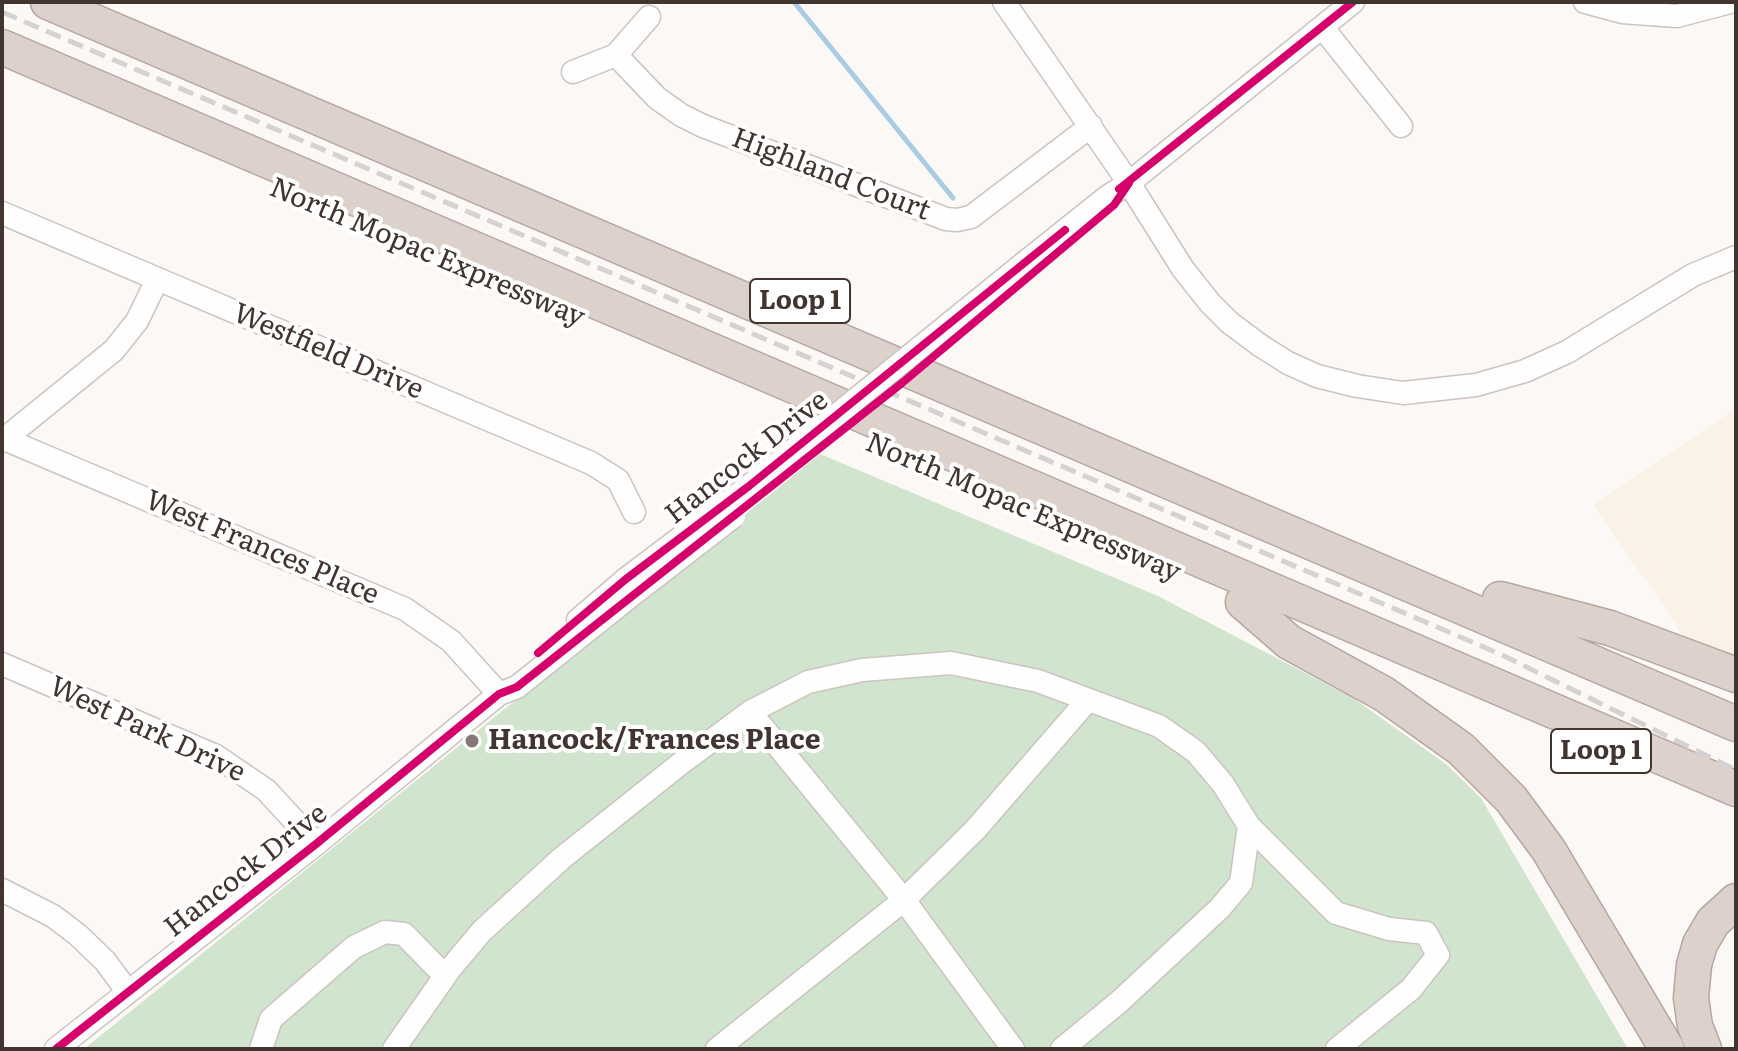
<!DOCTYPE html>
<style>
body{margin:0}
#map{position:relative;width:1738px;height:1051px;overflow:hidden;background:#fcf8f6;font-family:Literata,serif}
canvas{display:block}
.frame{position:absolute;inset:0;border:4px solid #423530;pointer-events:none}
</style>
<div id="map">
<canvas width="1738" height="1051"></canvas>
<div class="frame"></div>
</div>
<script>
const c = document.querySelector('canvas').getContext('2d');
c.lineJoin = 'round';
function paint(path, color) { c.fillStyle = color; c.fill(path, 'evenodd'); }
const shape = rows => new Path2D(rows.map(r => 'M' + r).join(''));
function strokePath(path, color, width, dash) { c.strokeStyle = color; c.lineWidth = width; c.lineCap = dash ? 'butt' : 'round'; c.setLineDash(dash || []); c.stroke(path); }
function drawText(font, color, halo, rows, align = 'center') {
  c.font = font + ' Literata,serif'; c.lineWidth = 8; c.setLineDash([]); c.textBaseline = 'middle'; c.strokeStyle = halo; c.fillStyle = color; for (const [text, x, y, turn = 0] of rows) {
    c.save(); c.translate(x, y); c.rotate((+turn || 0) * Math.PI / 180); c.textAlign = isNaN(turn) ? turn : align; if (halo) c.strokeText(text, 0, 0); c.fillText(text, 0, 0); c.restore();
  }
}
const commercial = shape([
 [1736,408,1736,658,1685,638,1594,505]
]);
const green = shape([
 [820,454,1158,596,1353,698,1446,764,1481,798,1628,1049,84,1049]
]);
const stream = shape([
 [794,2,953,198]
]);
const minor = shape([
 [1004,2,1129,183,1183,269,1210,303,1230,323,1261,346,1288,363,1317,376,1357,386,1403,393,1476,385,1525,371,1567,352,1693,275,1736,257],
 [1585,2,1622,12,1677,16,1730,2],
 [1322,27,1401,126],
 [616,55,657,98,681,115,703,126,946,219,957,220,971,217,1091,126],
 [573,72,616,55,649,17],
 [2,213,591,463,618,480,634,512],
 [1028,260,1107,197,1129,183,1353,2],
 [2,438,405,609,451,641,499,694],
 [2,441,114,350,137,321,157,280],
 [578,620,626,579],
 [2,664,216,756,266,790,316,844],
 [750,712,904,900,1013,1049],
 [2,890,53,916,78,935,105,961,128,992],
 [56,1049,316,844,499,694,517,687,637,591],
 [261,1049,271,1019,354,947,385,932,404,934,445,976],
 [394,1049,450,969,482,931,562,858,680,764,750,712,808,682,862,670,951,663,1038,681,1159,726,1196,752,1223,784,1249,826,1336,913,1389,929,1426,933,1438,955,1411,989,1337,1049],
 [717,1049,904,900,975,830,1087,701],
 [1062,1049,1119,1002,1220,908,1241,883,1249,826]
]);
const highway = shape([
 [48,2,1736,724],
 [2,47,1736,789],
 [1500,599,1610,628,1736,675],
 [1243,602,1289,642,1384,694,1461,749,1511,799,1548,849,1667,1049],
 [1704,1049,1695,1026,1691,998,1694,965,1700,944,1713,922,1736,901]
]);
const rail = shape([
 [2,12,1500,654,1736,770]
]);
const minorBridge = shape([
 [626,579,749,486,1028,260],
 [637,591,734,516]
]);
const cycleway = shape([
 [1119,189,1353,2],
 [538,653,626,579,749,486,1065,230],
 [56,1049,316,844,499,694,517,687,902,383,1114,205,1129,183]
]);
const markers = [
 [472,741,8,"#837975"]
];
const shields = [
 [800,301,100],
 [1601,751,100]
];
const shieldNames = [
 ["Loop 1",800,301],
 ["Loop 1",1601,751]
];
const streetNames = [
 ["Highland Court",831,175,21],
 ["North Mopac Expressway",427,253,23],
 ["Westfield Drive",328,352,23],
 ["Hancock Drive",747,458,-38],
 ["North Mopac Expressway",1023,508,23],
 ["West Frances Place",262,548,23],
 ["West Park Drive",147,730,25],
 ["Hancock Drive",246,871,-38]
];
const poiNames = [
 ["Hancock/Frances Place",488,741]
];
paint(commercial, '#faf2e6');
paint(green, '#d1e4ce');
strokePath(stream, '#a8cce2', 5);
strokePath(minor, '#cbc4c0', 25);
strokePath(highway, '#b5a6a0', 37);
strokePath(minor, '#fffefe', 22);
strokePath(highway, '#ddd1cc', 34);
strokePath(rail, '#d4d3d1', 5, [16, 8]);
strokePath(minorBridge, '#cbc4c0', 25, []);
strokePath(minorBridge, '#fffefe', 22);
strokePath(cycleway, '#d6006c', 8);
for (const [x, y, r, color] of markers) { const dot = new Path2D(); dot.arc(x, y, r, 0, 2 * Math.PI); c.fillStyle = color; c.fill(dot); strokePath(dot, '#fff', 3); }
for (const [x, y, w] of shields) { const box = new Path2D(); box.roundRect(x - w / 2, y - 22, w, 44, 6); c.fillStyle = '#fff'; c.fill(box); strokePath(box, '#423530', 2); }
drawText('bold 26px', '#423530', null, shieldNames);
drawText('28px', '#423530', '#fff', streetNames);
drawText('bold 28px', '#423530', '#fff', poiNames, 'left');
</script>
